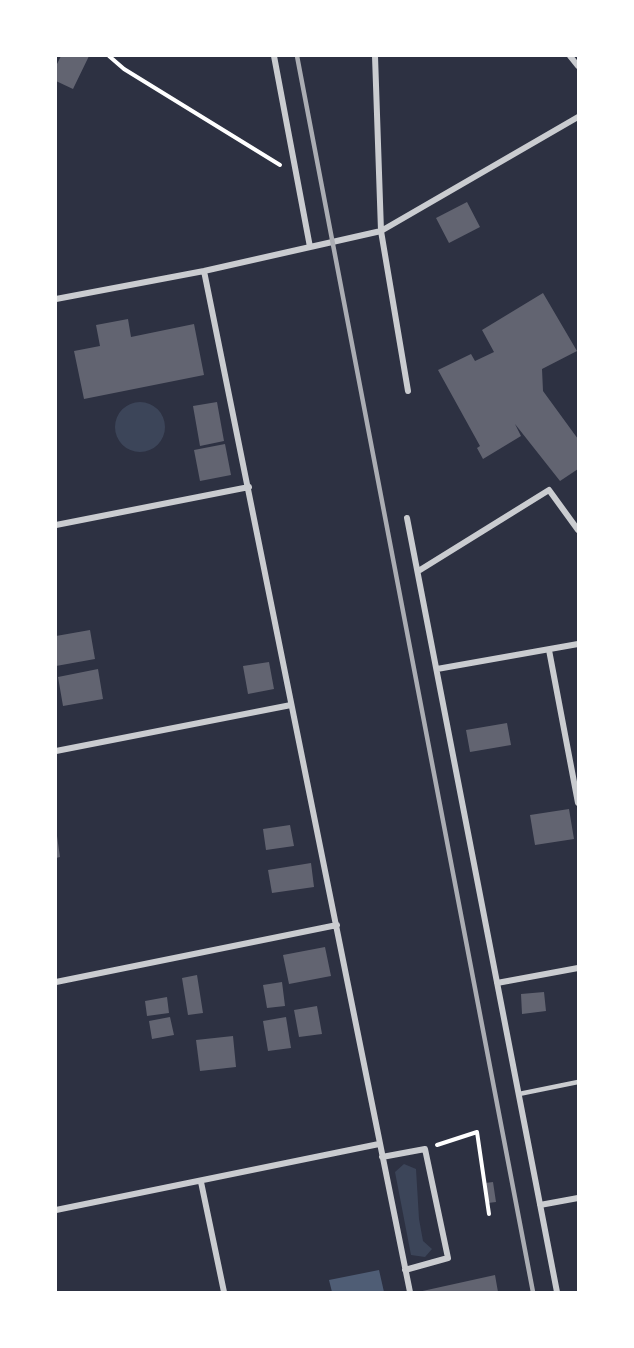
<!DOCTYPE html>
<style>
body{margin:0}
#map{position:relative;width:634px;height:1348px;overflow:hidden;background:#2d3142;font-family:"PT Sans",sans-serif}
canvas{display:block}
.frame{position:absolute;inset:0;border:57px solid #fff;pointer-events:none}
</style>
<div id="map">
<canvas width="634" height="1348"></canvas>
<div class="frame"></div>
</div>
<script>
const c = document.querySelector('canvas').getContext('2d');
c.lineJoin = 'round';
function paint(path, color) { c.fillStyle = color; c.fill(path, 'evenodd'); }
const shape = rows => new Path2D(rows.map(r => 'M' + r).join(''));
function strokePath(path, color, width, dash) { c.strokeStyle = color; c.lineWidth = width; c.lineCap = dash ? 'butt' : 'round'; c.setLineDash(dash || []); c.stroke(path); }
const green = shape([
 '115 427a25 25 0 1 1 50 0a25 25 0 1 1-50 0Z',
 [404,1164,416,1169,419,1219,423,1241,432,1249,425,1257,411,1255,395,1172]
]);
const water = shape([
 [379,1270,384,1292,332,1292,329,1280]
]);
const building = shape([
 [61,56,89,56,73,89,56,81,56,66],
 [467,202,480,227,449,243,436,218],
 [543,293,577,351,542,369,543,391,578,439,578,469,560,481,515,424,521,436,483,459,477,448,480,446,438,370,471,354,475,361,494,352,482,330],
 [128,319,131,337,194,324,204,375,84,399,74,351,100,346,96,325],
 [217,402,224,441,200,446,193,406],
 [225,444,231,475,200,481,194,450],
 [90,630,95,659,56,666,56,636],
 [269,662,274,689,248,694,243,666],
 [98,669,103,699,63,706,58,677],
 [507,723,511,745,470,752,466,730],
 [569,809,574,839,535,845,530,815],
 [290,825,294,846,266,850,263,829],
 [57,836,60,857,56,858,56,837],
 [311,863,314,887,272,893,268,870],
 [325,947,331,976,289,984,283,955],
 [197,975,203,1013,188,1015,182,978],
 [282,982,285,1006,267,1008,263,985],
 [544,992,546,1011,522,1014,521,994],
 [167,997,169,1013,147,1016,145,1001],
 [317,1006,322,1034,299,1037,294,1010],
 [170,1017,174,1035,152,1039,149,1021],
 [286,1017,291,1048,268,1051,263,1021],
 [233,1036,236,1067,200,1071,196,1040],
 [493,1182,496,1202,488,1203,485,1183],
 [495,1275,498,1292,418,1292]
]);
const path = shape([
 [109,56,124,69,280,165],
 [437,1145,477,1132,489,1214]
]);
const service = shape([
 [519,1094,578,1082]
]);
const minor = shape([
 [274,56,310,247],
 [375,56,381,231,408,391],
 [570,56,578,66],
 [204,271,410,1292],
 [56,299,204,271,381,231,578,117],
 [407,518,557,1292],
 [56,525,249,487],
 [420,570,549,490,578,530],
 [549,650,578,803],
 [437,669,578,644],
 [56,751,291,705],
 [56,982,337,925],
 [497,983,578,968],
 [382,1157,425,1149,448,1258,405,1270],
 [201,1182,224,1292],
 [540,1205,578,1198],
 [56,1210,379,1144]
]);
const rail = shape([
 [297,56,533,1292]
]);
paint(green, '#3c4559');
paint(water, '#4f5d75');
paint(building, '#626471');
strokePath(path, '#fff', 4);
strokePath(service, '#caccd0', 4.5);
strokePath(minor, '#caccd0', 6);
strokePath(rail, '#abadb3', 4.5);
</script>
